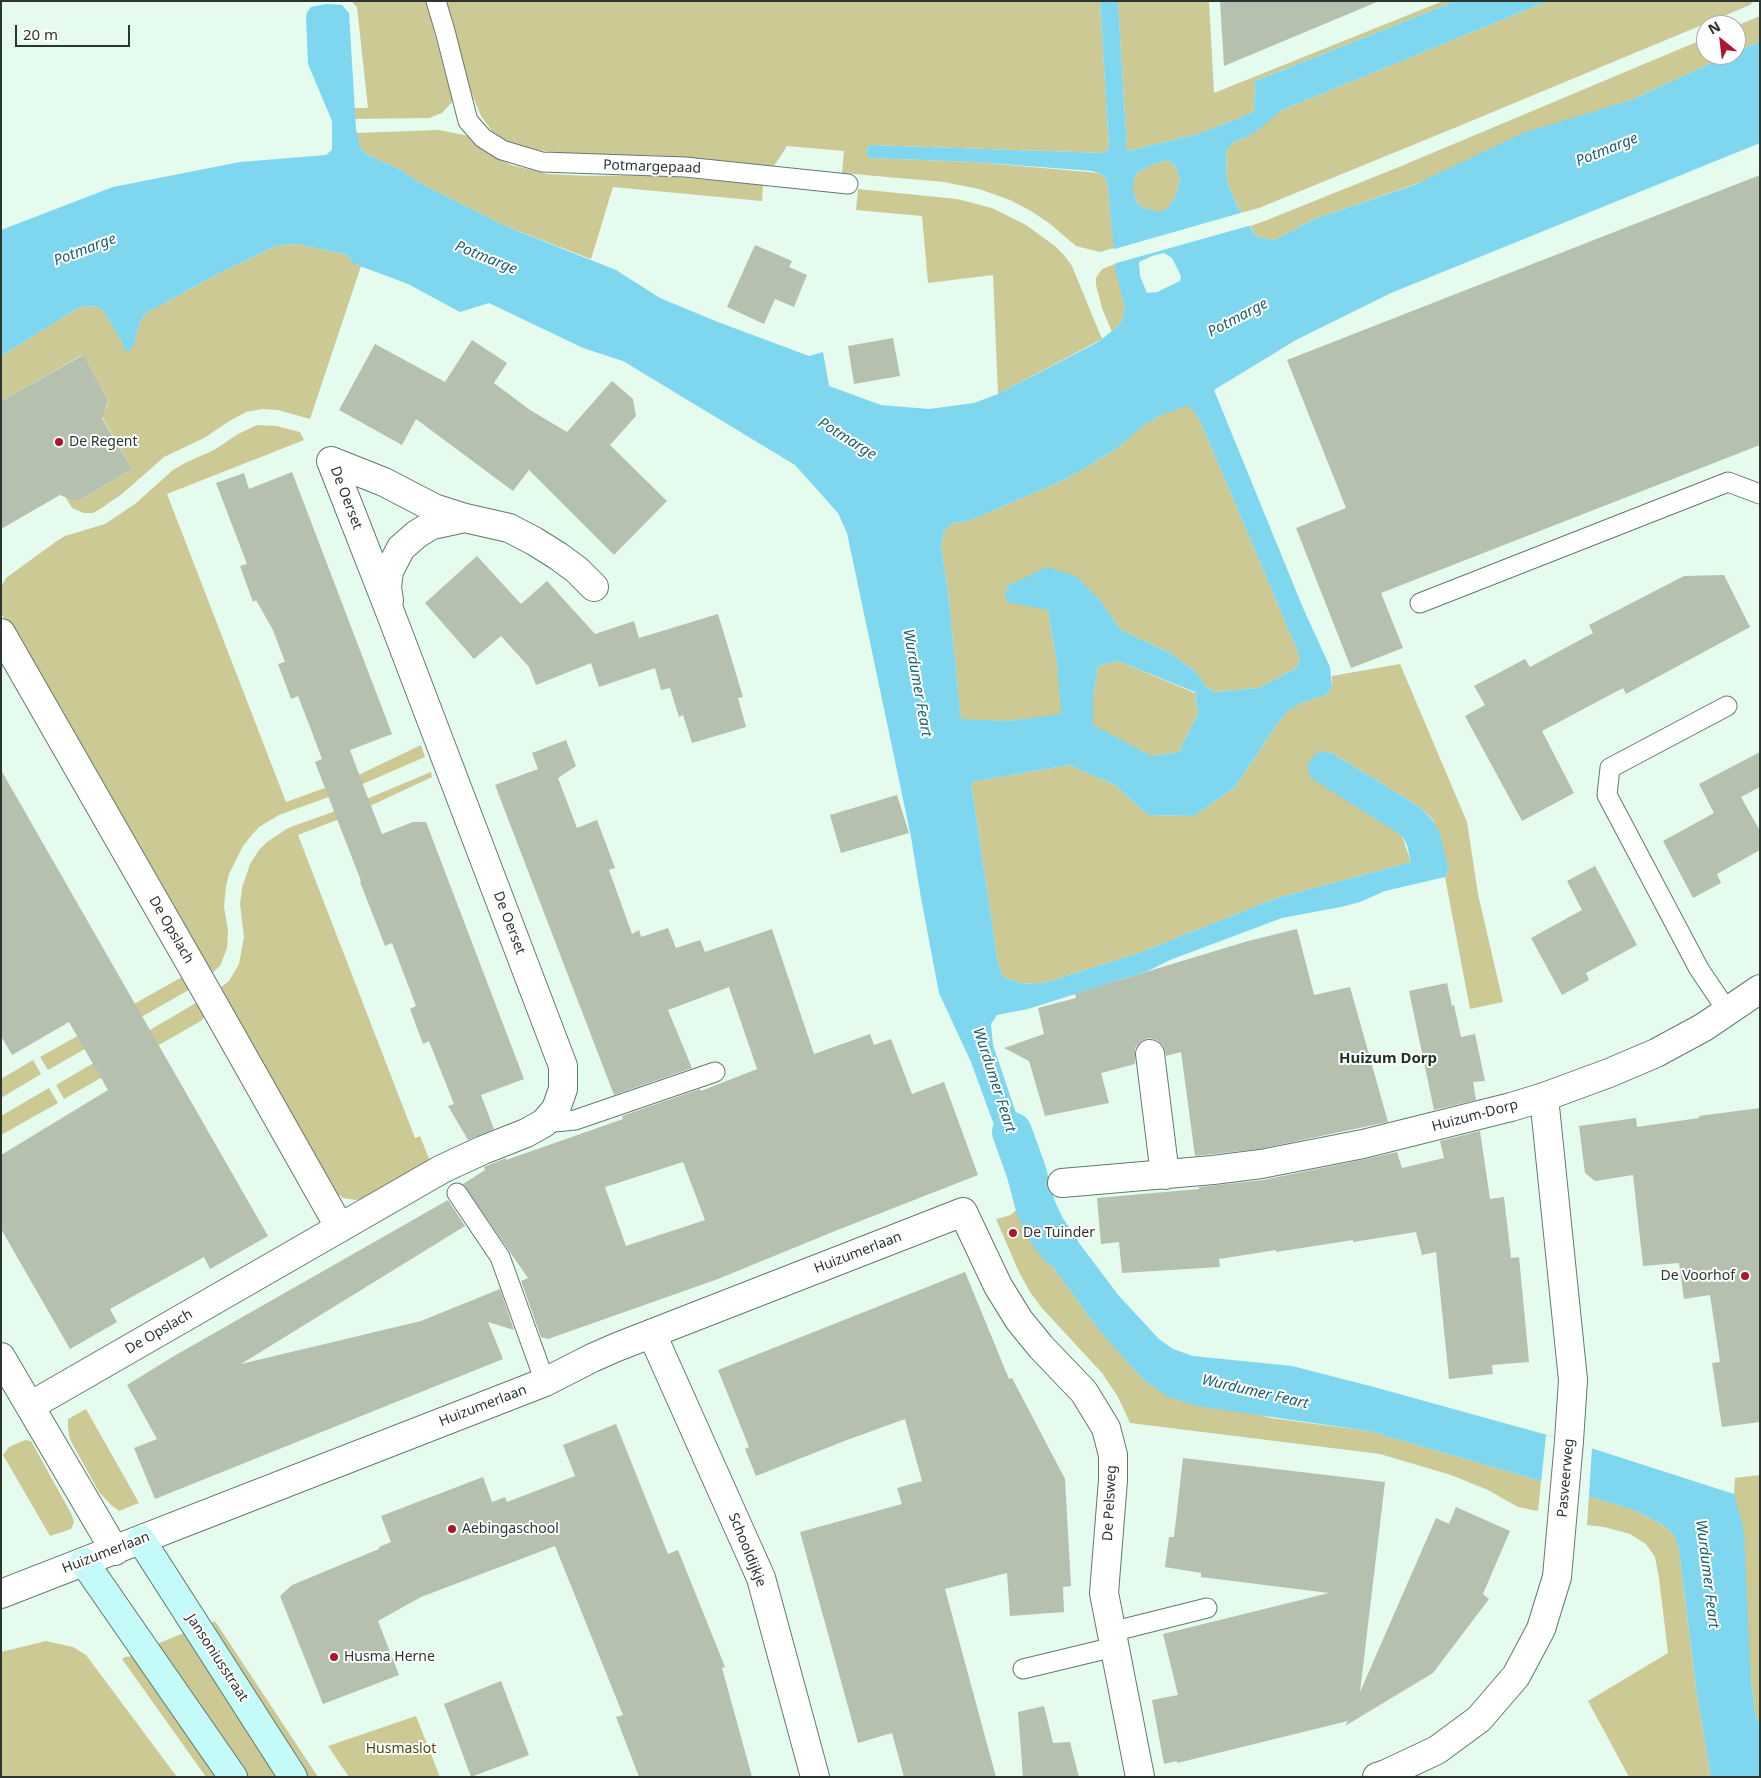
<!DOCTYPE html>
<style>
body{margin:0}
#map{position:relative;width:1761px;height:1778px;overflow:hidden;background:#e4fbee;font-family:"Noto Sans",sans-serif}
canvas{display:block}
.frame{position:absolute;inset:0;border:2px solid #2c3530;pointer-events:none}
.north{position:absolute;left:1696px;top:15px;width:50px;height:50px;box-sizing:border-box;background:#fff;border:1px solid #abaeac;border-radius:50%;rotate:331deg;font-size:14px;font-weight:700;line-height:20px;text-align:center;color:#2c3530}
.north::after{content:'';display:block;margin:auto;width:18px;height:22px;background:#ac172b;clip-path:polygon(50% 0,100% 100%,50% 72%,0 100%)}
.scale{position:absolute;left:15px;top:25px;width:115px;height:22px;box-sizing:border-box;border:2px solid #2c3530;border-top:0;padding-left:6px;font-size:15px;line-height:18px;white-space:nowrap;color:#2c3530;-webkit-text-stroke:4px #fff;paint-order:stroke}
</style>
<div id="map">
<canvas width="1761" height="1778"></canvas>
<div class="frame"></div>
<div class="north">N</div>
<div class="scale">20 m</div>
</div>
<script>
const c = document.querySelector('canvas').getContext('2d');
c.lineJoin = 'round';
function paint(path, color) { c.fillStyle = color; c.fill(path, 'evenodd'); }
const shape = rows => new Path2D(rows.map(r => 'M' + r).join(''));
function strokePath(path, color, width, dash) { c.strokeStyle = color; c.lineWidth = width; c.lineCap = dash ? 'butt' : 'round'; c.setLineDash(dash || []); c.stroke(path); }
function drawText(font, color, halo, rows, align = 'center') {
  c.font = font + ' "Noto Sans",sans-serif'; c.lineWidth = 4; c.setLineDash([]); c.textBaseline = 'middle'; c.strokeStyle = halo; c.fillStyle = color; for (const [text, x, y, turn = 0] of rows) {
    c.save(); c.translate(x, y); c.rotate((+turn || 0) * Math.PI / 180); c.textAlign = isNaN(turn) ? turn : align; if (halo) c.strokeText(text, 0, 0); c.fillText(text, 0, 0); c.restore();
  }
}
const green = shape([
 [351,1,426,1,452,99,452,102,442,113,429,118,355,119,354,108,368,108,357,7],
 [446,1,1100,1,1109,148,1104,153,870,145,866,152,869,158,974,162,1100,173,1107,180,1114,248,1100,252,1076,246,1049,223,1031,211,1010,200,979,189,944,182,842,173,844,151,787,146,774,166,681,157,642,155,575,155,529,149,509,142,492,131,481,116,471,92],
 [1118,1,1209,1,1214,93,1443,1,1456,1,1255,81,1254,111,1242,117,1198,134,1127,151],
 [1548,1,1754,1,1750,5,1464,124,1259,208,1241,213,1227,182,1226,152,1232,143,1245,138,1282,110],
 [1760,16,1760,41,1736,52,1736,26],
 [1706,38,1706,55,1729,55,1631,100,1413,185,1315,219,1274,240,1262,238,1255,235,1250,226,1262,222,1399,167],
 [439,130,469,136,478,147,492,156,511,165,548,174,589,176,654,175,763,185,762,201,613,187,591,259,505,226,427,187,399,169,366,154,360,147,356,133],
 [1169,161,1175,166,1180,178,1178,189,1172,203,1164,212,1154,211,1138,205,1133,192,1133,184,1136,174,1147,167,1159,162],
 [858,189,957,199,992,208,1026,225,1055,246,1064,255,1072,266,1102,339,998,394,993,275,928,283,922,216,856,210],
 [297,244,348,255,352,263,361,266,310,419,278,410,262,409,246,412,231,420,204,438,164,457,122,494,100,509,93,513,84,513,72,508,63,493,73,500,80,500,132,469,101,415,107,407,108,401,106,396,82,355,1,401,1,356,78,308,91,306,101,308,122,342,123,348,134,345,139,325,146,313,214,276,278,245],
 [1115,264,1125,308,1121,322,1112,332,1102,308,1096,285,1096,278,1102,269],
 [1186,405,1192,409,1202,425,1298,652,1300,661,1295,669,1258,688,1215,692,1206,687,1196,672,1170,653,1121,630,1099,599,1048,610,1057,664,1062,715,1008,721,961,720,948,592,941,545,944,531,953,523,968,521,985,514,1068,478,1116,449,1143,425,1159,416],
 [257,425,276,426,300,432,304,440,167,494,286,802,350,779,421,745,425,757,351,789,279,815,259,827,251,836,243,846,229,874,226,886,224,907,228,930,227,948,220,966,209,976,1,613,1,587,6,578,54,543,65,536,105,524,135,504,173,470,185,463,214,450,238,434],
 [1118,661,1195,693,1198,714,1179,752,1152,756,1093,726,1093,697,1098,666],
 [1400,664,1467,822,1478,894,1503,1002,1470,1009,1445,877,1449,871,1434,821,1420,807,1332,753,1323,751,1381,822,1402,836,1411,862,1277,898,1141,952,1051,981,1034,984,1021,983,1008,979,1001,973,997,957,971,782,1069,765,1115,785,1148,815,1194,816,1235,787,1278,723,1290,709,1301,703,1326,695,1332,687,1332,676],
 [431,772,432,777,355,813,298,835,415,1138,420,1136,430,1161,365,1198,356,1200,343,1198,335,1192,217,990,229,981,239,964,244,937,240,904,242,888,250,864,259,850,267,842,288,828,352,805],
 [182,977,185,977,194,987,48,1070,40,1057],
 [201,1000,205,1016,201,1021,64,1099,56,1085],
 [33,1060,41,1074,1,1098,1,1079],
 [49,1088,58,1103,1,1135,1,1116],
 [1020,1206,1025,1229,1096,1326,1143,1379,1270,1418,1369,1431,1541,1481,1538,1511,1518,1507,1488,1490,1451,1475,1380,1454,1130,1423,1118,1397,1102,1373,1041,1307,1030,1292,1018,1270,996,1219,1011,1215],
 [86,1409,139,1503,119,1511,111,1505,99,1492,74,1447,70,1439,68,1428,68,1419],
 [25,1440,31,1441,72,1515,74,1522,71,1529,50,1536,3,1455,9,1447],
 [1760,1475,1760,1728,1755,1711,1751,1681,1734,1494,1735,1478],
 [1589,1496,1636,1511,1663,1525,1673,1534,1679,1549,1696,1688,1711,1777,1629,1777,1588,1701,1668,1653,1659,1578,1655,1557,1646,1544,1630,1534,1604,1527,1587,1525],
 [215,1621,318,1777,307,1777,207,1626],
 [186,1632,280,1777,247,1777,157,1644],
 [46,1641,73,1647,86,1655,177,1777,1,1777,1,1652],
 [133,1656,217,1777,206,1777,122,1659,125,1657],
 [416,1716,440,1777,349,1777,328,1746]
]);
const water = shape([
 [1100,1,1118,1,1127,151,1198,134,1242,117,1254,111,1255,81,1456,1,1548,1,1282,110,1258,130,1245,138,1232,143,1226,152,1227,182,1238,207,1255,235,1262,238,1274,240,1315,219,1414,185,1523,133,1631,100,1729,55,1736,55,1736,52,1760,41,1760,143,1391,293,1296,340,1214,390,1303,608,1330,667,1332,687,1326,695,1301,703,1290,709,1278,723,1235,787,1194,816,1148,815,1115,785,1069,765,971,782,997,957,1001,973,1008,979,1021,983,1034,984,1051,981,1141,952,1277,898,1411,862,1407,845,1402,836,1311,778,1307,767,1313,756,1323,751,1332,753,1420,807,1434,822,1441,837,1449,871,1445,877,1385,891,1360,902,1341,907,1282,918,1170,960,1148,971,1028,1009,997,1015,991,1024,993,1045,1018,1119,1034,1137,1044,1176,1039,1180,1040,1182,1020,1187,1018,1179,1012,1179,1007,1159,1008,1158,995,1128,971,1062,939,993,921,898,911,837,847,533,838,513,795,465,623,361,583,348,489,303,460,312,408,284,352,263,348,255,297,244,278,245,214,276,146,313,139,325,134,345,129,351,123,349,122,342,101,308,91,306,78,308,1,356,1,230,113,187,240,162,326,155,332,150,332,121,308,64,306,17,307,12,311,7,326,4,342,5,349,13,356,129,360,147,366,154,399,169,427,187,505,226,616,270,660,298,718,322,809,356,823,352,829,386,881,405,929,409,974,403,998,394,1098,342,1116,328,1121,322,1125,308,1116,273,1107,180,1100,173,1092,171,974,162,869,158,866,152,870,145,1104,153,1109,148],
 [1169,161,1175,166,1180,178,1178,189,1172,203,1164,211,1154,211,1138,205,1133,192,1133,184,1136,174,1147,167,1159,162],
 [1164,253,1172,258,1181,276,1180,281,1157,292,1147,293,1140,276,1139,262,1152,256],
 [1186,406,1192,409,1202,425,1298,652,1300,661,1295,669,1258,688,1215,692,1206,687,1196,672,1170,653,1121,630,1099,599,1076,576,1047,567,1009,585,1005,595,1007,602,1048,610,1057,664,1061,714,1008,721,961,719,948,592,941,545,944,531,953,523,968,521,985,514,1068,478,1116,449,1144,425,1159,416],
 [1118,661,1195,692,1198,714,1179,752,1152,756,1093,725,1093,697,1098,666],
 [1046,1195,1049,1195,1073,1235,1119,1296,1159,1339,1173,1349,1193,1356,1292,1366,1374,1387,1569,1441,1734,1494,1744,1531,1751,1681,1755,1711,1760,1728,1760,1777,1711,1777,1696,1688,1679,1549,1673,1534,1663,1525,1636,1511,1541,1481,1369,1431,1202,1407,1168,1397,1143,1379,1119,1353,1096,1326,1025,1229,1020,1206,1023,1203,1023,1200]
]);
const pier = shape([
 [1244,212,1252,225,1113,264,1111,250],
 [1546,1435,1592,1448,1589,1496,1541,1483]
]);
const canal = shape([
 [1012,1132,1026,1171,1036,1208,1045,1228,1059,1247]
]);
const building = shape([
 [1220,1,1377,1,1377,2,1224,66],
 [1760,175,1760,445,1381,593,1403,648,1351,668,1296,528,1346,508,1287,360],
 [755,245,792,261,789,267,807,275,794,307,775,299,764,324,727,307],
 [893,338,900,376,854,384,848,346],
 [472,340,507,363,494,383,530,410,567,432,612,381,633,399,636,416,610,445,667,501,614,555,529,470,513,491,416,419,402,445,339,410,375,344,445,382],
 [83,355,107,398,108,402,102,418,132,469,80,500,73,500,60,495,1,529,1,401],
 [292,472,392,734,350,750,366,793,382,834,413,822,426,822,524,1079,481,1095,494,1129,468,1140,448,1106,454,1104,429,1041,423,1044,410,1009,416,1006,392,943,385,946,360,882,361,881,315,762,322,759,310,727,298,696,291,699,278,664,285,662,273,630,256,600,253,602,240,566,247,564,216,483,244,473,249,489],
 [477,556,521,604,547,581,595,634,634,621,639,638,718,614,743,697,738,698,746,727,692,743,683,715,679,717,670,688,661,690,655,668,599,687,591,663,536,685,529,667,501,636,474,659,425,603],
 [1724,575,1750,627,1626,694,1623,688,1542,731,1574,793,1522,821,1465,716,1485,705,1474,686,1525,659,1530,667,1593,633,1589,625,1684,576],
 [566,740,576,766,558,778,577,828,597,820,615,868,609,870,632,934,639,930,641,937,668,928,676,948,700,940,705,952,772,929,814,1054,870,1034,874,1045,891,1039,912,1094,944,1082,978,1175,835,1231,718,1279,548,1339,541,1337,521,1281,528,1278,463,1184,485,1170,484,1167,506,1158,506,1160,623,1119,622,1116,700,1089,701,1091,757,1069,729,987,668,1010,692,1068,614,1095,495,785,538,769,532,753],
 [683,1162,705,1220,626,1246,605,1187],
 [1760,752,1760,787,1741,797,1760,831,1760,850,1717,874,1721,883,1693,898,1663,841,1714,813,1699,784],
 [1,770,268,1236,210,1269,204,1257,110,1309,117,1322,70,1349,1,1229,1,1155,108,1090,69,1022,12,1055,1,1036],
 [897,795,909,833,841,853,830,815],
 [1595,866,1637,945,1586,973,1589,980,1562,995,1531,938,1582,910,1567,881],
 [1297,929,1314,995,1350,987,1388,1122,1259,1149,1195,1156,1181,1052,1166,1056,1163,1045,1157,1040,1149,1038,1141,1041,1135,1048,1135,1064,1101,1073,1109,1103,1045,1116,1029,1061,1004,1048,1044,1034,1038,1008,1076,998,1075,994,1103,985,1248,941],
 [1447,983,1452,1006,1454,1005,1461,1037,1475,1034,1485,1081,1473,1082,1476,1100,1434,1110,1409,991],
 [1760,1108,1760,1422,1722,1427,1712,1363,1720,1362,1710,1295,1684,1299,1679,1263,1643,1266,1633,1175,1595,1181,1585,1173,1579,1126,1636,1118,1637,1127,1699,1118,1699,1116],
 [1480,1131,1490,1199,1504,1197,1511,1258,1519,1257,1529,1362,1492,1365,1493,1374,1449,1379,1436,1252,1422,1255,1416,1232,1353,1242,1353,1240,1276,1252,1276,1250,1219,1259,1220,1267,1122,1273,1119,1242,1101,1244,1097,1198,1199,1189,1199,1187,1263,1180,1366,1159,1397,1152,1402,1168,1444,1158,1440,1141],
 [448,1200,465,1226,241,1364,421,1321,500,1289,514,1330,488,1322,503,1359,155,1499,134,1448,157,1439,127,1385,174,1356],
 [965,1272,1009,1379,1012,1378,1065,1479,1071,1586,1063,1587,1064,1612,1010,1616,1007,1573,945,1589,996,1777,904,1777,892,1733,858,1743,800,1532,902,1504,897,1488,922,1481,905,1419,847,1440,756,1476,745,1449,749,1447,718,1370],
 [616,1424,668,1554,678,1550,725,1667,722,1668,752,1777,639,1777,616,1717,623,1715,555,1546,421,1597,378,1621,399,1675,323,1704,280,1596,292,1585,379,1549,379,1547,391,1542,381,1516,483,1477,492,1502,505,1497,507,1502,575,1476,563,1445],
 [1183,1458,1385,1482,1360,1692,1436,1518,1449,1524,1456,1507,1510,1531,1483,1594,1489,1599,1433,1673,1345,1726,1348,1721,1177,1763,1177,1761,1164,1764,1152,1700,1178,1695,1163,1634,1329,1593,1201,1577,1201,1573,1165,1567,1169,1537,1174,1537],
 [501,1681,529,1755,471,1777,444,1704],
 [1044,1706,1053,1743,1070,1742,1079,1777,1023,1777,1018,1712]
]);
const lane = shape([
 [436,1,445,31,468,121,483,138,502,150,542,162,685,167,848,184],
 [1420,603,1728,482,1760,494],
 [1727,706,1610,768,1607,795,1699,969,1728,1012],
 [544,1123,575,1120,715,1072],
 [457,1193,500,1257,545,1382],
 [1111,1632,1207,1608],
 [1023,1669,1114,1647]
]);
const street = shape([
 [389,601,387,587,389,571,401,548,417,534,432,525,465,518],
 [1,633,205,989,340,1228],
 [1150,1054,1165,1175],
 [1062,1183,1213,1170,1261,1164,1363,1144,1511,1107,1544,1097,1609,1073,1656,1053,1704,1027,1760,989],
 [652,1334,761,1578,815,1777],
 [1,1357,115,1551],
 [30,1406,442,1169,483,1150,526,1133,544,1123,556,1109,563,1089,563,1066,392,617,331,461,384,482,434,508,465,518,509,528,534,541,558,556,577,570,594,587],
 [1,1594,545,1382,592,1358,617,1347,963,1212,998,1286,1019,1320,1041,1347,1084,1392,1106,1428,1113,1455,1113,1480,1104,1593,1140,1777],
 [1377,1777,1386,1774,1437,1750,1479,1719,1516,1676,1541,1629,1557,1577,1569,1441,1573,1380,1544,1097]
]);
const secondary = shape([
 [141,1540,293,1777],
 [84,1562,233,1777]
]);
const markers = [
 [59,442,5,"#ac172b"],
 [1013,1233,5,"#ac172b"],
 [1745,1276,5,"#ac172b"],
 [452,1529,5,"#ac172b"],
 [334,1657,5,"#ac172b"]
];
const streetNames = [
 ["Potmargepaad",652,167,2],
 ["De Oerset",346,498,69],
 ["De Oerset",509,923,69],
 ["De Opslach",171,930,60],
 ["Huizum-Dorp",1475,1116,-15],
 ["Huizumerlaan",858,1253,-21],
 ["De Opslach",159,1332,-30],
 ["Huizumerlaan",483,1406,-21],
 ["Pasveerweg",1566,1478,-85],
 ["De Pelsweg",1110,1503,-87],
 ["Schooldijkje",747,1550,68],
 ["Huizumerlaan",106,1553,-21],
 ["Jansoniusstraat",217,1658,57]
];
const poiNames = [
 ["De Regent",69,442],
 ["De Tuinder",1023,1233],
 ["De Voorhof",1735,1276,"right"],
 ["Aebingaschool",462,1529],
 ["Husma Herne",344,1657]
];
const parkNames = [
 ["Husmaslot",401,1749]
];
const waterNames = [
 ["Potmarge",1607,150,-22],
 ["Potmarge",85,250,-21],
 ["Potmarge",486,258,22],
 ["Potmarge",1238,318,-28],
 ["Potmarge",847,439,32],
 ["Wurdumer Feart",917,683,80],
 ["Wurdumer Feart",994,1080,72],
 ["Wurdumer Feart",1255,1392,13],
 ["Wurdumer Feart",1707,1574,83]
];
const neighbourhoodNames = [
 ["Huizum Dorp",1388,1059]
];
paint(green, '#ccc995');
paint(water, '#7fd7ef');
paint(pier, '#e4fbee');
strokePath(canal, '#7fd7ef', 40);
paint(building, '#b5c1ae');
strokePath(lane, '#64796e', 21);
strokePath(street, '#64796e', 30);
strokePath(secondary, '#64796e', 30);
strokePath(lane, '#fff', 19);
strokePath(street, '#fff', 28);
strokePath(secondary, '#c4faf8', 28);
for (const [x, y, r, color] of markers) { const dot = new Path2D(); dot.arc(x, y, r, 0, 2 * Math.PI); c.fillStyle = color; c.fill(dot); strokePath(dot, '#fff', 2); }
drawText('14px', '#2c3530', '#fff', streetNames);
drawText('14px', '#2c3530', '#fff', poiNames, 'left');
drawText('14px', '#4d4913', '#fff', parkNames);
drawText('italic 15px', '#196171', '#fff', waterNames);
drawText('bold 15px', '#1e3127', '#fff', neighbourhoodNames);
</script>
